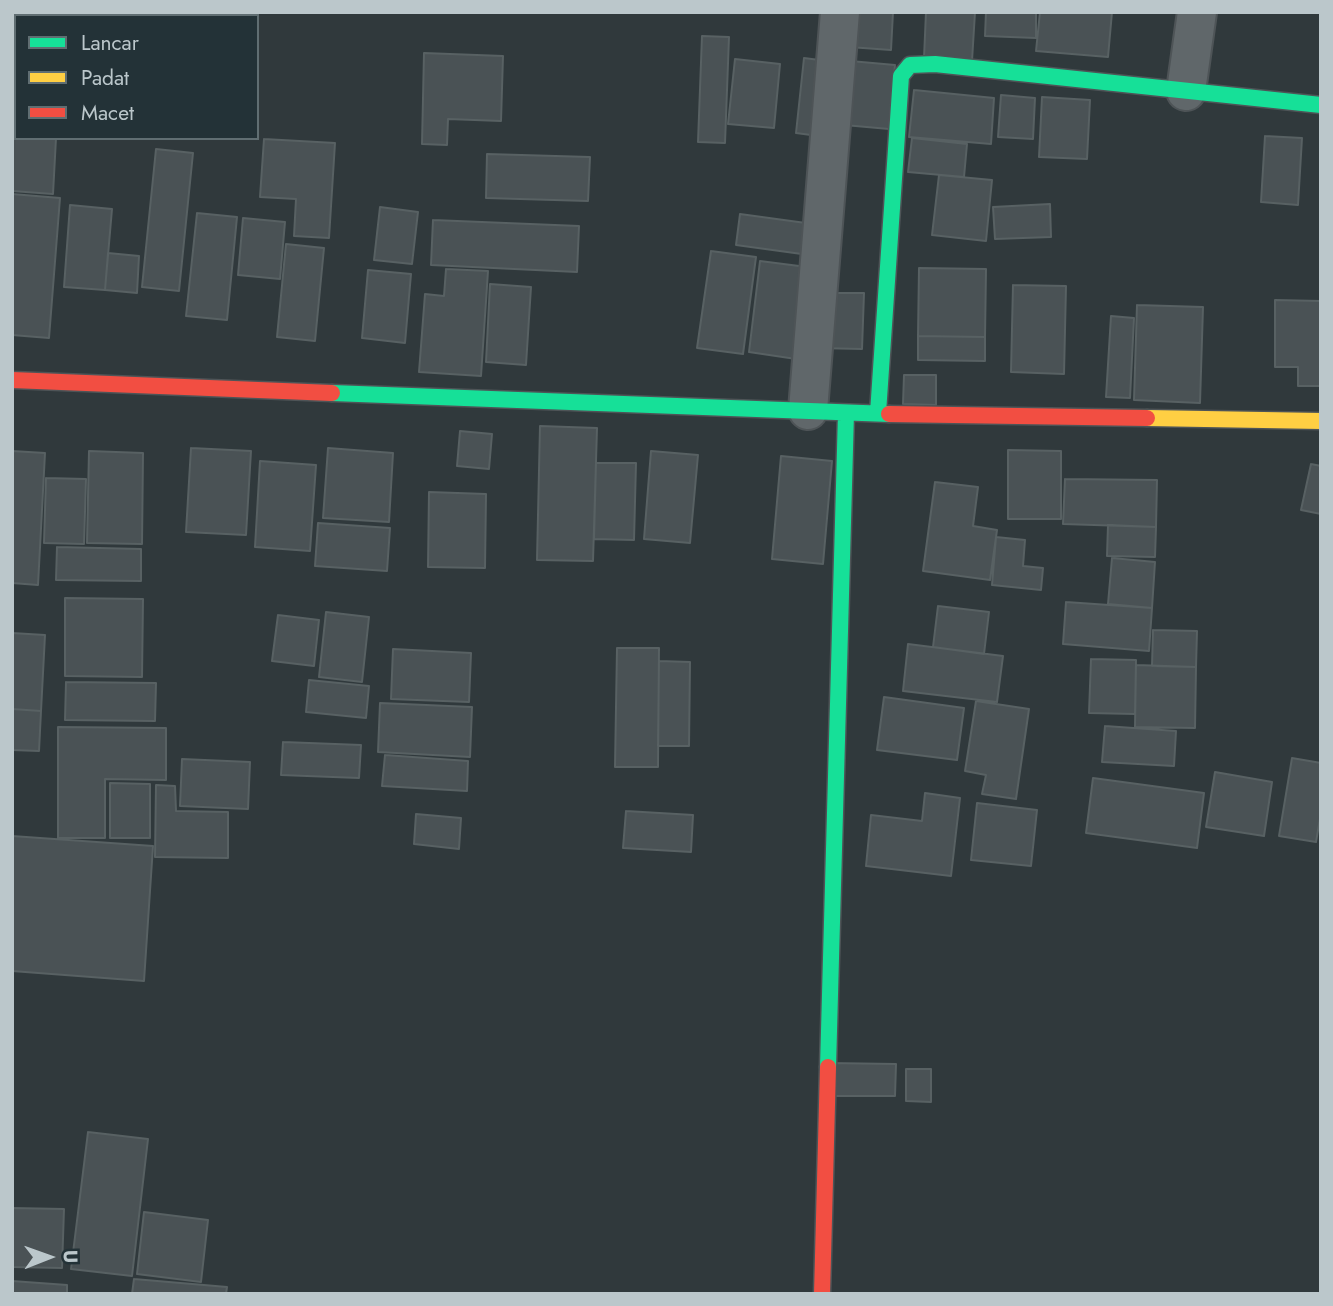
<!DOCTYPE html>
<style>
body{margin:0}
#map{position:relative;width:1333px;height:1306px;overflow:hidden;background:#30393c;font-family:Jost,sans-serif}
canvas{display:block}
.frame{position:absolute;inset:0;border:14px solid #bbc7cb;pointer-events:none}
.legend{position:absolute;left:14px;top:14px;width:245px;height:126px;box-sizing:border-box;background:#233237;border:2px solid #606e72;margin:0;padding:9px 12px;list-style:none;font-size:21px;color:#bbc7cb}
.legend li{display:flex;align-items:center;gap:14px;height:35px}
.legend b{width:35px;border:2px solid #606e72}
.north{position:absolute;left:14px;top:1222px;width:70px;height:70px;-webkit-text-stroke:5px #233237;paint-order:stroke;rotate:89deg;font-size:19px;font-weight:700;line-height:28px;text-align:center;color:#bbc7cb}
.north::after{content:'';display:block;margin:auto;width:24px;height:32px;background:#bbc7cb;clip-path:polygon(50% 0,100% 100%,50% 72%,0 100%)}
</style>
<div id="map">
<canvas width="1333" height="1306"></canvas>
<div class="frame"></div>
<ul class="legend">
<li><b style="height:9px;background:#16e098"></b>Lancar</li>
<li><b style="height:9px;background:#ffcf43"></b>Padat</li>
<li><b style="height:9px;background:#f24e42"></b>Macet</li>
</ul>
<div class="north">U</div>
</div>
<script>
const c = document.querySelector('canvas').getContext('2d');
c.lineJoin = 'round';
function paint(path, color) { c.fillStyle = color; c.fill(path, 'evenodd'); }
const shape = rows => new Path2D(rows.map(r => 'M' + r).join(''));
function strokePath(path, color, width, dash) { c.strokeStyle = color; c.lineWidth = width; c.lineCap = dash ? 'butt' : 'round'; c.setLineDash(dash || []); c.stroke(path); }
const building = shape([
 [851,12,893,12,891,50,849,47,851,12],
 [926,12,975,12,972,61,924,58,926,12],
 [986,12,1036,12,1036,38,985,36,986,12],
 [1040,12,1112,12,1108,57,1036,51,1040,12],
 [702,36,729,37,725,143,698,142,702,36],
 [424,53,503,56,501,121,448,119,447,145,422,144,424,53],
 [804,58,835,62,826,137,796,133,804,58],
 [735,59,780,64,774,128,728,124,735,59],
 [839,60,895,65,889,129,833,124,839,60],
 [914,90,994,98,991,144,909,137,914,90],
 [1001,95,1035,98,1033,139,998,137,1001,95],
 [1042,97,1090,100,1087,159,1039,157,1042,97],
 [12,116,16,116,16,138,56,138,53,194,12,191,12,116],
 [1265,136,1302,138,1298,205,1261,202,1265,136],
 [912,138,967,144,964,177,908,172,912,138],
 [264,139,335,143,329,238,294,236,296,199,260,197,264,139],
 [156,149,193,153,179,291,142,287,156,149],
 [487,154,590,157,588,201,486,198,487,154],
 [939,175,992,180,986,241,932,235,939,175],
 [12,194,60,198,49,338,12,335,12,194],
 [1050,204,1051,237,995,239,993,207,1050,204],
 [70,205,112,209,105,290,64,287,70,205],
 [380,207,418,212,412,264,374,260,380,207],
 [197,213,237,217,227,320,186,316,197,213],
 [740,214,813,224,809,255,736,245,740,214],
 [243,218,285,222,280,279,238,275,243,218],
 [433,220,579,226,577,272,431,265,433,220],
 [286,244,324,248,315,341,277,337,286,244],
 [711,251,756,257,743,354,697,348,711,251],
 [108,253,139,256,137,293,105,290,108,253],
 [760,261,807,267,796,359,749,352,760,261],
 [919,268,986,269,985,337,918,336,919,268],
 [446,269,488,271,481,376,419,372,425,294,444,296,446,269],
 [368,270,411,274,405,343,362,338,368,270],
 [490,284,531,287,526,365,486,362,490,284],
 [1013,285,1066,286,1064,374,1011,372,1013,285],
 [817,293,864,293,862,349,816,348,817,293],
 [1275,300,1321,301,1321,386,1298,386,1298,367,1275,367,1275,300],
 [1137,305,1203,307,1200,403,1134,400,1137,305],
 [1111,316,1134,318,1130,398,1106,397,1111,316],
 [918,336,985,337,985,361,918,360,918,336],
 [904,375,936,375,936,405,903,404,904,375],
 [540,426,597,428,593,561,537,560,540,426],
 [460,431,492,434,489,469,457,466,460,431],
 [191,448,251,451,246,535,186,532,191,448],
 [328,448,393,453,389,522,323,518,328,448],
 [1008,450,1061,451,1061,519,1008,519,1008,450],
 [12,451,45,453,38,585,12,583,12,451],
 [89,451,143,453,142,544,87,543,89,451],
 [651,451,698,455,690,543,644,539,651,451],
 [781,456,832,461,823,564,772,559,781,456],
 [260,461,316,465,310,551,255,547,260,461],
 [596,463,636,463,634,540,594,539,596,463],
 [1311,464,1321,466,1321,514,1301,510,1311,464],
 [46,478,86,479,84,544,44,543,46,478],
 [1065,479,1157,480,1156,527,1063,524,1065,479],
 [935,482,978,487,973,526,997,530,990,580,923,571,935,482],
 [429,492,486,494,485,568,428,567,429,492],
 [318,523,390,528,387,571,315,566,318,523],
 [1108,525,1156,527,1155,557,1107,556,1108,525],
 [996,537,1025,540,1023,566,1043,568,1041,590,992,585,996,537],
 [57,547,141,549,141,581,56,580,57,547],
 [1112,558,1155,562,1152,608,1108,604,1112,558],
 [65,598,143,599,142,677,65,676,65,598],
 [1066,602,1152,608,1149,651,1063,644,1066,602],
 [938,606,989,612,984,654,933,647,938,606],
 [326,612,369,617,362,682,319,677,326,612],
 [278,615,319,620,314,666,272,661,278,615],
 [1153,630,1197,631,1196,667,1152,666,1153,630],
 [12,633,45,635,41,711,12,709,12,633],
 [908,644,1003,656,997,702,903,691,908,644],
 [617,648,659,648,658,767,615,767,617,648],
 [393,649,471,653,469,702,391,699,393,649],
 [1091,659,1136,660,1135,714,1089,713,1091,659],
 [659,661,690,662,689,746,658,746,659,661],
 [1136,665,1196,667,1195,728,1135,727,1136,665],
 [309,680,369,686,366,718,306,712,309,680],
 [66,682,156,683,155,721,65,720,66,682],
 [884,697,964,708,957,760,877,750,884,697],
 [976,701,1029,709,1016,799,982,794,986,775,965,771,976,701],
 [380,703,472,707,470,757,378,752,380,703],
 [12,709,41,711,39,751,12,750,12,709],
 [1105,726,1176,731,1174,766,1102,762,1105,726],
 [58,727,166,728,166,780,105,779,105,838,58,838,58,727],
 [283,742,361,745,359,778,281,775,283,742],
 [385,755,468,761,467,791,382,786,385,755],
 [1292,758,1321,763,1321,813,1316,842,1279,836,1292,758],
 [182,759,250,762,248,809,180,806,182,759],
 [1215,772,1272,782,1264,836,1206,827,1215,772],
 [1093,778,1204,793,1197,848,1086,833,1093,778],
 [110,783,150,784,150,838,110,838,110,783],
 [156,785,175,786,176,811,228,812,228,858,155,857,156,785],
 [925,793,960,798,951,876,866,866,871,815,922,821,925,793],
 [977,803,1037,810,1031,866,971,860,977,803],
 [626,811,693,815,691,852,623,848,626,811],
 [416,814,461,818,459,849,414,844,416,814],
 [12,836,153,846,144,981,12,971,12,836],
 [828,1063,896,1064,895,1096,828,1096,828,1063],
 [906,1069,931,1069,931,1102,906,1101,906,1069],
 [88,1132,148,1139,132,1276,71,1269,88,1132],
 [12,1208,64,1209,62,1268,12,1267,12,1208],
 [144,1212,208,1220,201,1282,137,1274,144,1212],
 [134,1279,227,1287,226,1294,132,1294,134,1279],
 [12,1281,67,1285,67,1294,12,1294,12,1281]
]);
const street = shape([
 [1186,91,1197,12],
 [808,410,840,12]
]);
const fast = shape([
 [332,393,889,414],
 [878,413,901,76,910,65,935,64,1321,105],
 [828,1067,846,413]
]);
const slow = shape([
 [1147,418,1321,421]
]);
const jam = shape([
 [12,380,332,393],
 [889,414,1147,418],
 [822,1294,828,1067]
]);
paint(building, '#4a5255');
strokePath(building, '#586163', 2);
strokePath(street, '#4e5457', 42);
strokePath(fast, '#4e5457', 19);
strokePath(slow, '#4e5457', 19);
strokePath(jam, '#4e5457', 19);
strokePath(street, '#60676a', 38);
strokePath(fast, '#16e098', 16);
strokePath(slow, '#ffcf43', 16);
strokePath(jam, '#f24e42', 16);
</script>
